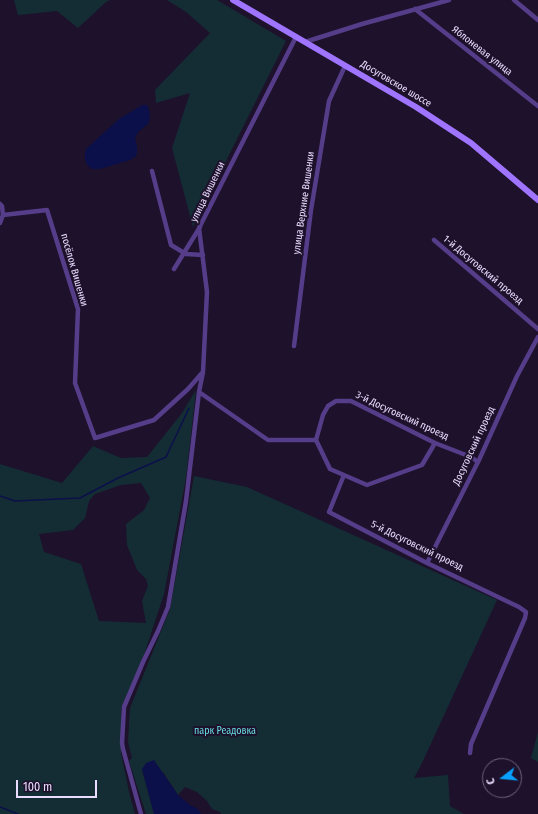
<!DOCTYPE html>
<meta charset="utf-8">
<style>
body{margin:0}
#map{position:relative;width:538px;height:814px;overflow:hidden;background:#1d112b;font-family:"Fira Sans Condensed",sans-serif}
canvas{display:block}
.north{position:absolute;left:482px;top:758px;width:40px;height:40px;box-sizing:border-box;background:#1d112b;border:1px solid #6f6280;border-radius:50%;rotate:254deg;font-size:11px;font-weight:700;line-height:16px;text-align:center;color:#eadcff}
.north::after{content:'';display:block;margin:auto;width:14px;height:18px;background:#099ffd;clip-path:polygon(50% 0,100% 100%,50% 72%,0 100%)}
.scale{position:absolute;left:16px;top:780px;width:81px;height:18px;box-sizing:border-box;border:2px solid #eadcff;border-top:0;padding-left:5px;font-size:12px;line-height:14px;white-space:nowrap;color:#eadcff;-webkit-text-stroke:3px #1d112b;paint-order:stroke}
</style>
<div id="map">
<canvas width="538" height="814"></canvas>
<div class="north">С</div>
<div class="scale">100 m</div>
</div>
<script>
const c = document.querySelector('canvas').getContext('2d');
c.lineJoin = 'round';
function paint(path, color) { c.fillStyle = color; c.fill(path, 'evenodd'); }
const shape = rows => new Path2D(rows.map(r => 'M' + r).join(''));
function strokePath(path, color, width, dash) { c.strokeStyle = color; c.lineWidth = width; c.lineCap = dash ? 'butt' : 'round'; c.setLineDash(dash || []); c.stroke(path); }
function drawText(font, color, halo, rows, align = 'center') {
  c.font = font + ' "Fira Sans Condensed",sans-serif'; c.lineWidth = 4; c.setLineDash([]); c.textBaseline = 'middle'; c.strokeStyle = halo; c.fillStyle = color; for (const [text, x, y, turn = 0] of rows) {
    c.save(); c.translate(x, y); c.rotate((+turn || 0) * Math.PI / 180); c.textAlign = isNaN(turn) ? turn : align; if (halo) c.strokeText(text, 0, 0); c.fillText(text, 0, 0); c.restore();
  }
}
const green = shape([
 [14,0,110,0,106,2,78,28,57,11,18,15],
 [167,0,217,0,286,41,193,227,172,148,190,93,156,103,155,90,210,33,186,12],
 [196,390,186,478,164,594,144,655,121,709,121,753,129,792,135,814,0,814,0,464,62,483,93,446,121,458,147,457,182,413],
 [141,483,150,498,144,510,126,524,127,545,137,570,146,579,148,586,142,601,146,623,99,621,81,564,44,552,39,534,73,530,85,518,89,501,95,494,121,485],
 [194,476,247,487,497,600,422,763,414,778,448,775,450,806,464,814,221,814,220,812,212,809,207,801,197,792,185,787,178,795,163,772,142,769,154,814,146,814,129,761,132,758,128,742,130,708,170,609],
 [538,732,538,762,531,758]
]);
const water = shape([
 [142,105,147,105,149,110,150,118,148,124,138,132,135,138,137,147,137,153,136,156,130,160,100,169,92,169,87,165,85,159,85,153,86,149,119,119],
 [154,760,178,795,190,805,198,809,201,814,154,814,142,769,146,763]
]);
const stream = shape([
 [0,496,15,501,80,498,118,478,166,457,189,408],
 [0,807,18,814]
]);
const minor = shape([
 [514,0,538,20],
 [415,9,538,106],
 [305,42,362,24,449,0],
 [152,171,171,245,186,254,203,255],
 [0,204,2,206,3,215,0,223],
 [3,215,47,210,78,309,75,383,95,438,154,420,188,389,202,373],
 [434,240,538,329],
 [174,269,200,227],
 [294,346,311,210,329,101,345,66],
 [199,392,268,440,316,440],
 [316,440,323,415,328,406,336,401,351,401,435,443,471,457,478,462],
 [316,440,330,469,367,485,422,465,435,443],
 [344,475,329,512,427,563,519,607,526,612,525,618,471,744,470,753],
 [427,563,479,460,517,376,538,337],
 [141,814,123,749,122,743,124,707,143,662,158,631,168,607,186,501,199,392,203,372,207,292,199,228,296,37]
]);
const secondary = shape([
 [233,0,416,107,471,143,538,200]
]);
const streetNames = [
 ["Яблоневая улица",482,51,38],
 ["Досуговское шоссе",396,84,31],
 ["улица Вишенки",208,192,-64],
 ["улица Верхние Вишенки",304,203,-82],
 ["посёлок Вишенки",74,270,74],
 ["1-й Досуговский проезд",483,270,40],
 ["3-й Досуговский проезд",402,416,25],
 ["Досуговский проезд",474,446,-65],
 ["5-й Досуговский проезд",417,546,26]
];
const parkNames = [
 ["парк Реадовка",225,731]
];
paint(green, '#142d35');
paint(water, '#0b104a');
strokePath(stream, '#0b104a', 1.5);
strokePath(minor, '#563d8a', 4.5);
strokePath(secondary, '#9f74fe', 6);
drawText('10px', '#eadcff', '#1d112b', streetNames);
drawText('10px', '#66dce0', '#1d112b', parkNames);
</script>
